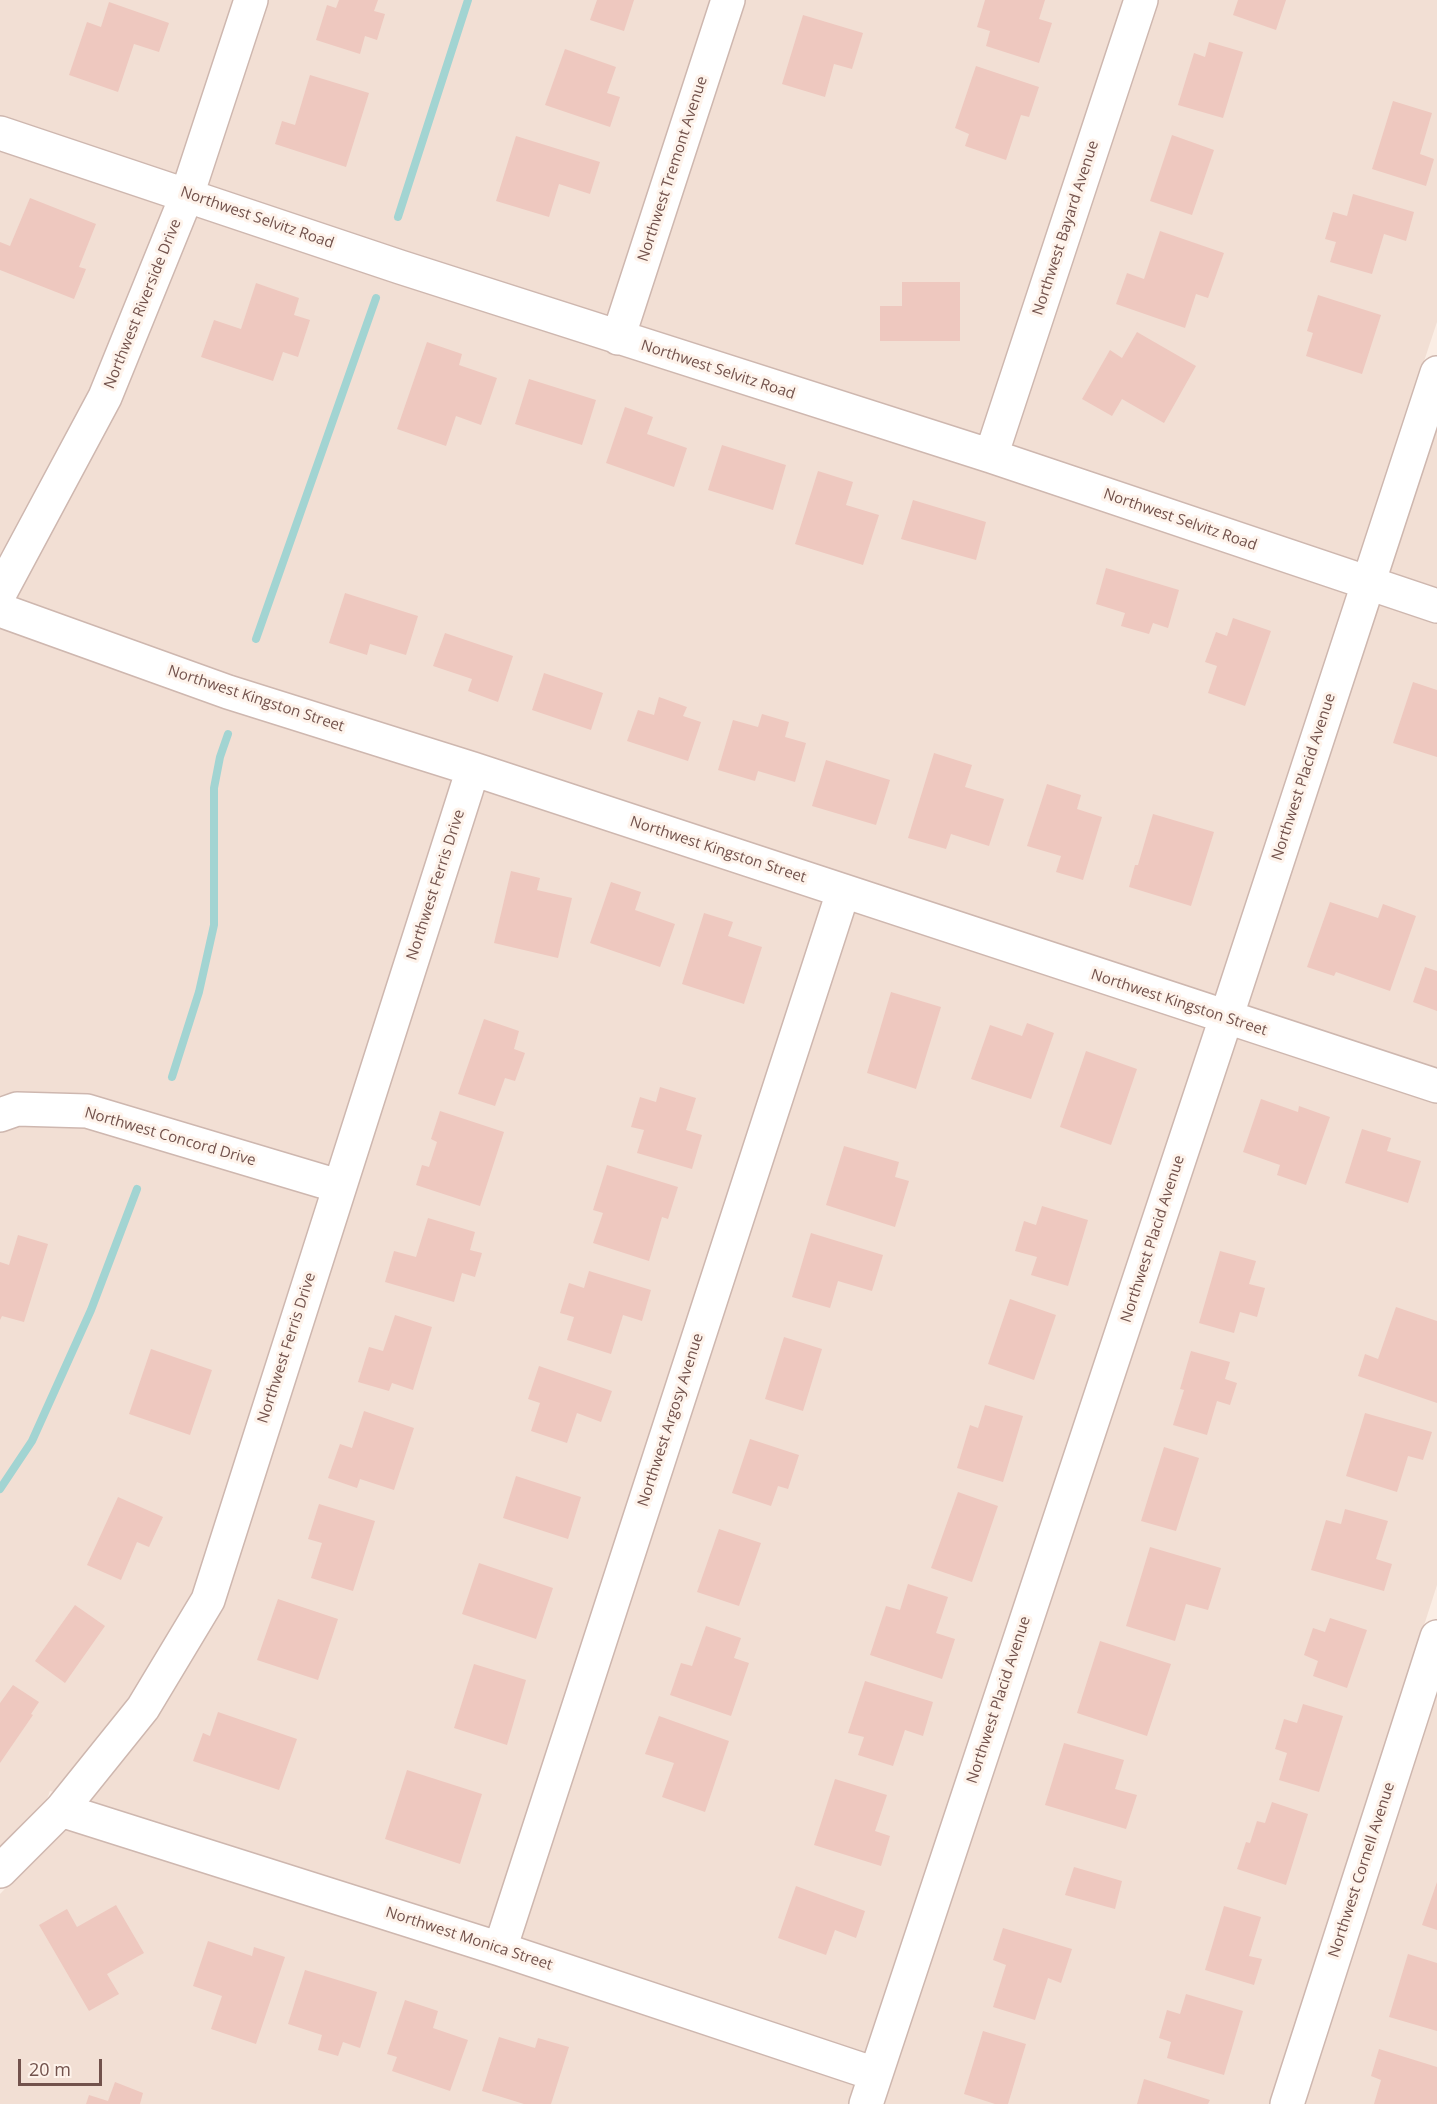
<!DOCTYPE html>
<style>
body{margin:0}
#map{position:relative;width:1437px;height:2104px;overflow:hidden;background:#fbeee5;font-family:"Open Sans",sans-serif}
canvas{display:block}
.scale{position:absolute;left:18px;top:2059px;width:84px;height:27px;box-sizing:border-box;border:3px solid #72524c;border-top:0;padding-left:8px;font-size:18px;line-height:21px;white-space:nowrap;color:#72524c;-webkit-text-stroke:4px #fef3eb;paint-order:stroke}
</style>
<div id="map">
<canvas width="1437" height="2104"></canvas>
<div class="scale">20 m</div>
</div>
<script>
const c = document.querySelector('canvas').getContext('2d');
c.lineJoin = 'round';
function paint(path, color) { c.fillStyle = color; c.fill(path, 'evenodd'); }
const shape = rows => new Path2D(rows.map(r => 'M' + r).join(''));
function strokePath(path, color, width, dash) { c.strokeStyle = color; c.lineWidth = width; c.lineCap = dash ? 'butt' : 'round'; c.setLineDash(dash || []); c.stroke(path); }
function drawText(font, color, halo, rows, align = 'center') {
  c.font = font + ' "Open Sans",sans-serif'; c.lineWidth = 6; c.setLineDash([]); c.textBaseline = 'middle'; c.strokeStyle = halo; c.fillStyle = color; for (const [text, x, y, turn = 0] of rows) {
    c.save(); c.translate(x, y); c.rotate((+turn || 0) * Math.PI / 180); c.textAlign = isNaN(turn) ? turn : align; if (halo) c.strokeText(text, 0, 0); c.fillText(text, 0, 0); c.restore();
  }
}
const residential = shape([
 [0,0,234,0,177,176,0,118],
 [268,0,711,0,607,319,207,186],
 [745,0,1124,0,980,438,638,329],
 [1158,0,1437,0,1437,322,1357,564,1011,448],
 [0,148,167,203,90,391,0,558],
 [197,214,987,471,1348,592,1215,1000,232,678,14,600,119,404],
 [1437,425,1437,590,1388,574],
 [1379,602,1437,620,1437,1072,1246,1010],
 [0,625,453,779,327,1168,0,1099],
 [484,789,823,901,488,1930,87,1803,157,1715],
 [854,911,1206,1027,864,2054,519,1940],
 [1237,1037,1437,1101,1437,1585,1270,2104,883,2104],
 [21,1124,86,1125,318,1196,192,1594,129,1699,54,1792,50,1791,46,1802,0,1849,0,1131],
 [1437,1691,1437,2104,1304,2104],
 [66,1826,495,1963,856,2082,849,2104,0,2104,0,1894]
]);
const stream = shape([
 [398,217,468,0],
 [256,639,376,298],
 [172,1077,199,992,214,925,214,788,220,757,228,734],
 [0,1489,32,1441,91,1310,137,1189]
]);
const building = shape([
 [339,0,378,0,374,11,385,14,377,40,365,36,360,54,316,40,327,5,336,8],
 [597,0,634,0,624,31,590,20],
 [985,0,1045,0,1039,19,1052,23,1039,63,986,46,990,31,977,27],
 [1238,0,1286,0,1276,30,1233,15],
 [109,2,169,23,159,52,134,44,118,92,69,75,87,22,101,27],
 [803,15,863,33,852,69,834,64,825,97,782,84],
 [1209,42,1243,52,1223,118,1178,105,1194,53,1205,57],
 [565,49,616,67,607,93,620,97,610,127,545,105],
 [976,66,1039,87,1029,117,1021,115,1006,160,965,146,969,134,955,128],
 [310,75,369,93,346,167,275,144,282,121,295,125],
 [1393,101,1432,113,1420,154,1434,159,1426,186,1372,169],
 [1172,135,1214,150,1192,215,1150,201],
 [516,136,600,162,590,194,559,184,549,217,496,201],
 [1353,194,1414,212,1406,241,1384,234,1372,274,1330,262,1336,242,1325,239,1333,212,1347,216],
 [30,198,96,224,79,267,86,269,74,299,0,270,0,242,10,246],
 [1160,231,1224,253,1208,298,1196,294,1185,328,1116,304,1127,273,1144,279],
 [902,282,960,282,960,341,880,341,880,306,902,306],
 [256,283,299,298,294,315,310,320,298,357,283,352,273,381,201,357,214,320,241,329],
 [1318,295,1381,315,1362,374,1306,356,1313,333,1307,331],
 [1137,332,1196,366,1164,423,1122,399,1112,416,1082,399,1110,350,1122,358],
 [427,342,462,354,459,365,497,378,481,425,456,416,446,446,397,429],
 [529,379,596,400,582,445,515,424],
 [625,407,653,417,647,434,687,448,674,487,606,463],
 [722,445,786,465,773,510,708,490],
 [818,471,853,482,846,505,879,515,863,565,795,544],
 [913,500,986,522,976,560,901,539],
 [1106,568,1179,590,1168,628,1153,623,1149,634,1121,626,1125,613,1096,604],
 [345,593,418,616,406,655,370,644,367,655,329,643],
 [1233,618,1271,631,1245,706,1208,693,1217,666,1205,662,1216,632,1227,636],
 [445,633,513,656,498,702,468,691,472,679,433,666],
 [544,673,603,693,591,730,532,710],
 [1413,682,1437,690,1437,757,1393,743],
 [659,697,687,707,683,716,701,722,688,761,627,741,638,710,654,715],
 [762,714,789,722,785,737,806,743,795,782,758,771,755,781,718,770,733,720,758,727],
 [934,753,972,765,965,787,1004,799,989,846,951,834,946,849,908,838],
 [826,760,890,780,876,825,812,806],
 [1047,784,1081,795,1077,809,1102,817,1083,880,1056,872,1061,856,1027,846],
 [1153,814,1214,832,1191,906,1129,887,1135,865,1138,865],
 [511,871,540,878,537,890,572,898,558,958,494,943],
 [611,882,641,892,635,910,675,924,660,967,590,943],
 [1330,902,1378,918,1383,904,1416,916,1390,991,1336,972,1334,976,1307,967],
 [704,913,733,922,728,936,762,947,744,1004,682,984],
 [1425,967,1437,971,1437,1011,1413,1002],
 [891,992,941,1007,916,1089,867,1073],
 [484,1019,519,1031,514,1049,525,1053,515,1081,505,1078,495,1106,458,1094],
 [1027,1023,1054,1033,1031,1099,971,1079,990,1025,1022,1036],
 [1086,1051,1137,1069,1111,1145,1060,1127],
 [660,1087,696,1098,686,1130,702,1135,692,1169,637,1153,644,1130,631,1127,640,1097,656,1102],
 [1261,1099,1298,1112,1299,1106,1330,1117,1306,1185,1277,1175,1280,1165,1243,1152],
 [440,1111,504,1132,480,1206,416,1185,422,1165,429,1167,437,1142,431,1139],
 [1362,1129,1391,1138,1387,1151,1421,1161,1408,1203,1345,1183],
 [844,1146,899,1162,895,1177,909,1181,895,1227,826,1205],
 [607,1165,678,1187,668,1219,662,1217,649,1261,593,1243,603,1213,593,1210],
 [1042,1206,1088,1220,1068,1286,1031,1275,1037,1257,1015,1251,1024,1221,1036,1225],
 [428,1218,475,1232,470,1250,482,1253,475,1277,462,1273,454,1302,385,1282,394,1251,416,1257],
 [811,1233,883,1255,872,1291,838,1281,830,1308,792,1297],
 [18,1235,48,1244,24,1322,2,1316,0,1320,0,1262,9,1265],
 [1220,1251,1256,1261,1249,1284,1265,1288,1257,1317,1240,1312,1234,1333,1199,1323],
 [589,1271,651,1290,642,1321,623,1315,611,1354,567,1340,574,1317,560,1313,569,1283,584,1288],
 [1010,1299,1056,1315,1034,1380,988,1364],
 [1396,1307,1437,1321,1437,1403,1358,1376,1365,1354,1378,1359],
 [395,1315,432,1327,413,1390,392,1383,389,1391,358,1382,369,1347,383,1351],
 [784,1337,822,1349,803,1411,765,1399],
 [151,1349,212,1370,190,1435,129,1414],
 [1191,1351,1230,1362,1225,1379,1237,1383,1230,1405,1217,1401,1207,1435,1173,1425,1184,1390,1180,1389],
 [539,1366,612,1391,601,1422,577,1413,567,1443,531,1431,540,1403,528,1399],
 [985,1405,1023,1416,1003,1482,957,1468,970,1425,978,1428],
 [364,1411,414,1428,394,1490,360,1479,357,1488,328,1478,340,1444,352,1448],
 [1365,1413,1432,1432,1423,1460,1408,1456,1397,1492,1346,1476],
 [750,1439,799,1455,788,1489,778,1486,771,1506,732,1493],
 [1164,1447,1199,1458,1176,1531,1141,1521],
 [516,1476,581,1497,568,1539,503,1518],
 [958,1492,998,1506,972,1582,931,1568],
 [118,1497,163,1517,149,1547,137,1542,121,1580,87,1565],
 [319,1504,375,1521,353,1591,311,1578,322,1543,308,1539],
 [1345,1509,1388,1521,1376,1559,1392,1564,1384,1591,1311,1570,1326,1520,1341,1524],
 [719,1529,761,1543,739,1606,697,1592],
 [1150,1547,1221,1568,1208,1610,1186,1604,1175,1641,1126,1626],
 [479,1563,553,1588,536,1639,462,1614],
 [908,1584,948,1597,936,1633,955,1639,942,1679,870,1655,886,1606,900,1610],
 [278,1599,338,1619,318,1680,257,1660],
 [75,1605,105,1626,65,1683,35,1661],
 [1330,1618,1367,1630,1347,1688,1313,1676,1318,1661,1304,1655,1313,1628,1325,1632],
 [706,1626,741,1638,734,1658,749,1663,731,1716,670,1695,681,1663,692,1666],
 [1100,1641,1171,1664,1147,1736,1077,1713],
 [474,1664,526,1680,507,1745,454,1728],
 [865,1681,933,1702,923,1736,905,1730,893,1766,858,1755,864,1737,848,1733],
 [13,1685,39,1702,31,1714,33,1715,0,1763,0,1703],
 [1303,1704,1343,1716,1319,1792,1279,1780,1287,1753,1275,1749,1284,1719,1297,1723],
 [218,1712,297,1739,279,1790,193,1761,203,1733,210,1736],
 [659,1716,729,1741,705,1812,662,1797,674,1763,645,1754],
 [1064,1743,1124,1760,1115,1789,1137,1795,1126,1829,1045,1805],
 [407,1770,482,1794,460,1864,385,1839],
 [835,1779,887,1795,875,1831,890,1836,881,1866,814,1845],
 [1272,1802,1308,1814,1286,1885,1237,1869,1246,1842,1250,1843,1257,1821,1265,1823],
 [1074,1867,1122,1881,1115,1909,1065,1895],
 [1437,1882,1437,1930,1422,1925],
 [796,1886,865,1911,856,1938,835,1930,826,1955,778,1938],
 [116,1905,144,1953,107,1974,119,1994,89,2011,39,1925,67,1909,77,1927],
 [1224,1906,1261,1917,1249,1956,1262,1959,1254,1985,1205,1970],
 [1003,1928,1072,1949,1061,1983,1048,1978,1035,2020,993,2007,1006,1965,993,1960],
 [208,1941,252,1956,254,1947,285,1957,256,2044,211,2029,222,1996,193,1986],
 [1408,1954,1437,1963,1437,2031,1389,2017],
 [305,1970,377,1992,360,2048,343,2042,338,2056,318,2050,322,2035,288,2024],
 [1186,1994,1243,2011,1224,2075,1167,2058,1171,2042,1159,2038,1167,2010,1180,2014],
 [405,2000,438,2011,433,2028,468,2040,450,2091,392,2071,397,2057,387,2054],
 [983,2031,1026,2044,1008,2104,995,2104,964,2094],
 [499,2037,535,2048,538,2038,569,2047,551,2104,524,2104,482,2091],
 [1379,2049,1437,2067,1437,2104,1374,2104,1381,2080,1371,2076],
 [1144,2079,1210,2100,1208,2104,1137,2104],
 [115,2082,143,2093,140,2104,86,2104,89,2095,108,2101]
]);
const minor = shape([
 [0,133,400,267,991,456,1437,606],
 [618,338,728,0],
 [991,456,1141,0],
 [0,593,105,397,187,195,251,0],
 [0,610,228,692,473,769,1437,1086],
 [0,1115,17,1109,87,1111,338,1186],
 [61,1810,500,1949,875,2074],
 [0,1871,61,1810,143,1708,208,1600,473,769],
 [500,1949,843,892],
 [866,2104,1226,1018,1437,373],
 [1287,2104,1437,1637]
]);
const streetNames = [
 ["Northwest Tremont Avenue",673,169,-72],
 ["Northwest Selvitz Road",257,218,19],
 ["Northwest Bayard Avenue",1066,228,-72],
 ["Northwest Riverside Drive",143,304,-68],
 ["Northwest Selvitz Road",718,370,18],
 ["Northwest Selvitz Road",1180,520,19],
 ["Northwest Kingston Street",256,699,18],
 ["Northwest Placid Avenue",1304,777,-72],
 ["Northwest Kingston Street",718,850,18],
 ["Northwest Ferris Drive",436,885,-72],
 ["Northwest Kingston Street",1179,1003,18],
 ["Northwest Concord Drive",170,1137,16],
 ["Northwest Placid Avenue",1153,1239,-72],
 ["Northwest Ferris Drive",287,1348,-72],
 ["Northwest Argosy Avenue",671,1420,-72],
 ["Northwest Placid Avenue",999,1700,-72],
 ["Northwest Cornell Avenue",1362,1870,-72],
 ["Northwest Monica Street",469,1939,18]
];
paint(residential, '#f2dfd4');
strokePath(stream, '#a2d4d2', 8);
paint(building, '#eec8bf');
strokePath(minor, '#ceb7af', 36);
strokePath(minor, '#fff', 33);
drawText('15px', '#72524c', '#fef3eb', streetNames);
</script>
